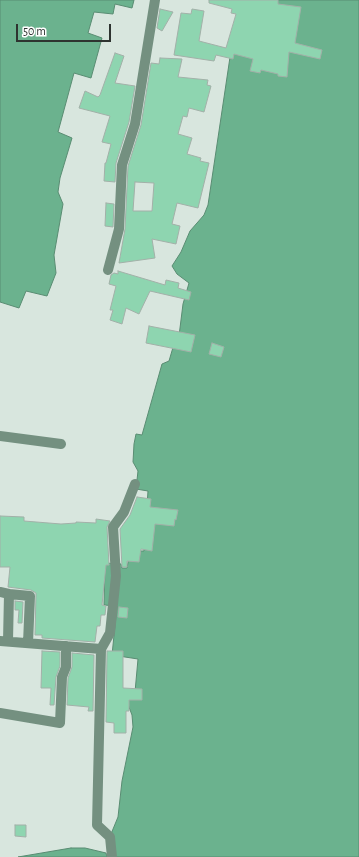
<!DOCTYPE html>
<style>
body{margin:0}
#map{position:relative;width:359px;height:857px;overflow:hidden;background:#d8e6de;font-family:"Alegreya Sans",sans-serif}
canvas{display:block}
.scale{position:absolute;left:16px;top:24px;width:95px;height:18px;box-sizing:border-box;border:2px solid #2e3330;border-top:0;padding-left:5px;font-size:12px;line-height:14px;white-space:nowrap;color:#2e3330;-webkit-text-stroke:3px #fff;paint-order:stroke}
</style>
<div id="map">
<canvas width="359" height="857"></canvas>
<div class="scale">50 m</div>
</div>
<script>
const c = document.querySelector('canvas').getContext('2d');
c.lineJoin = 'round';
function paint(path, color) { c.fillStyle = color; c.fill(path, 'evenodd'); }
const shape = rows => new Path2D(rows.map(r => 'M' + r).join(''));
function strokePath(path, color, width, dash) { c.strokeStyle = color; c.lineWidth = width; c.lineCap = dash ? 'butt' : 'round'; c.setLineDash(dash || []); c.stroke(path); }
const water = shape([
 [0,0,134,0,132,8,115,4,113,14,94,12,88,33,102,38,91,78,74,73,58,132,72,138,60,178,58,192,63,204,54,255,56,273,47,296,26,291,19,308,0,302,0,0],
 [251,0,359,0,359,857,113,857,111,834,118,817,122,781,133,727,132,715,127,702,135,692,138,659,112,655,117,606,104,605,105,563,121,564,122,568,127,568,130,551,144,551,148,491,136,489,138,471,133,462,134,444,136,434,142,435,162,364,169,361,174,344,178,344,183,304,189,283,177,274,172,266,181,252,190,231,204,215,208,205,233,37,251,0],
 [71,848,85,848,106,853,107,857,18,857,71,848]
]);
const building = shape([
 [209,0,278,0,278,4,301,7,295,43,322,50,320,59,289,52,287,77,278,76,278,74,261,70,260,73,250,71,253,59,234,54,233,59,216,55,214,61,174,55,181,13,191,14,192,9,204,11,199,41,226,48,236,14,231,13,232,9,209,3,209,0],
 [160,9,173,12,162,31,157,28,160,9],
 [115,53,124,56,115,83,135,86,129,122,116,163,115,182,104,181,105,163,106,163,111,144,102,142,110,116,79,108,85,91,98,97,100,95,115,53],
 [160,58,182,59,178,77,208,80,207,85,211,86,204,112,189,108,187,117,183,116,178,134,192,138,187,154,201,158,200,161,209,163,198,208,177,203,172,224,180,226,176,244,152,239,155,258,119,263,125,229,128,166,141,125,151,63,159,64,160,58],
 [135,182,154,183,152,211,133,211,135,182],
 [106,203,114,204,113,227,105,226,106,203],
 [118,271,165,285,166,280,179,283,178,288,191,292,189,300,150,291,139,314,126,308,122,324,110,320,113,310,110,310,116,286,109,284,111,275,114,273,118,274,118,271],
 [149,326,195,335,191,352,146,343,149,326],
 [212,343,224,347,221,357,209,354,212,343],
 [137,497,151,499,150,507,178,510,176,520,175,519,174,526,155,524,152,551,141,549,139,562,127,561,127,567,122,567,120,529,130,515,137,497],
 [0,516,24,517,24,521,61,524,76,523,76,522,96,523,96,519,110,521,107,527,109,565,106,565,102,605,106,606,105,615,101,615,100,626,97,626,95,642,42,638,42,635,35,635,36,593,31,590,8,587,10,567,0,567,0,516],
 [15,601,23,602,22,623,18,623,19,610,15,610,15,601],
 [119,607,128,608,127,618,118,617,119,607],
 [42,651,60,652,60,666,56,677,54,705,50,705,51,688,41,688,42,651],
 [107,651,123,651,123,688,142,689,142,700,129,700,129,711,126,711,126,733,114,733,114,723,106,722,107,651],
 [72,653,94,655,93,711,88,711,89,707,67,705,68,678,72,667,72,653],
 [15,825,26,825,26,837,15,836,15,825]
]);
const minor = shape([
 [108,270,119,229,122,165,135,124,155,0],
 [0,436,61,444],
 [0,592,9,594,8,641],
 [9,594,30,596,28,643],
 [0,641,101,649],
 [0,713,60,723,62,677,66,667,66,646],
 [112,857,110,837,97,825,101,649,110,633,116,576,113,527,124,512,135,484]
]);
paint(water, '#6bb28e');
strokePath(water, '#598c72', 1);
paint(building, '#8ed5b0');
strokePath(building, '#a2b0a8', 1);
strokePath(minor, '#749080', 10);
</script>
